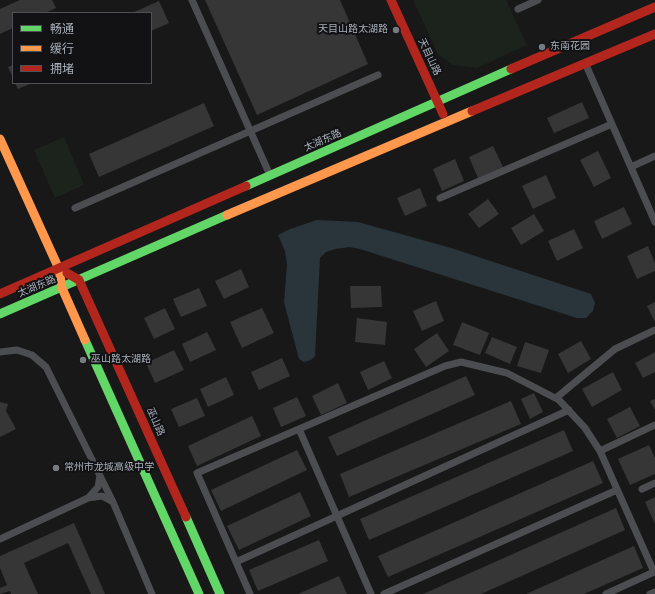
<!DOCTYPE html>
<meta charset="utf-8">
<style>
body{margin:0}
#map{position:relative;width:655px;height:594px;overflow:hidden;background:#181818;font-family:"Nunito Sans","Noto Sans SC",sans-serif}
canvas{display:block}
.legend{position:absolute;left:12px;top:12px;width:140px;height:72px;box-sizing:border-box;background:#121214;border:1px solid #4e5156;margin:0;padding:5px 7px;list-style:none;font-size:12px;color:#a8afba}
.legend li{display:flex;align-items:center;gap:8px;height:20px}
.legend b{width:20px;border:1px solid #4e5156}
</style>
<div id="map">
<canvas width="655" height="594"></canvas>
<ul class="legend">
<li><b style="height:5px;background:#63d668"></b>畅通</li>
<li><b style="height:5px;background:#ff974d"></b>缓行</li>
<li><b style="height:5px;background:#b3261e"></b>拥堵</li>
</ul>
</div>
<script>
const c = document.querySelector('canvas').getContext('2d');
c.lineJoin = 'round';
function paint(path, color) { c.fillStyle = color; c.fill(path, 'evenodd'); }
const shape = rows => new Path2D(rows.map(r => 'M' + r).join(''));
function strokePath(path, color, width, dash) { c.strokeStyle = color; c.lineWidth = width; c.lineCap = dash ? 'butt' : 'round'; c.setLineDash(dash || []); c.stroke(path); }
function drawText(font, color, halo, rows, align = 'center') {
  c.font = font + ' "Nunito Sans","Noto Sans SC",sans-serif'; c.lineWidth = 4; c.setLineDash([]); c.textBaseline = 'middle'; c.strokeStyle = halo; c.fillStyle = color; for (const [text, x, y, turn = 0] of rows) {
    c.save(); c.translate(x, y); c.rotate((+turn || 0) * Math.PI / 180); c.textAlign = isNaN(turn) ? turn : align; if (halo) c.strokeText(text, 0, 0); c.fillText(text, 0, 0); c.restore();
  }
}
const green = shape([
 [413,0,506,0,527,45,477,68,453,65,438,54],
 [64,137,84,185,55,198,34,150]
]);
const water = shape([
 [317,220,358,222,451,248,591,294,595,303,593,311,586,318,577,318,360,249,349,247,335,249,326,252,320,258,315,356,311,360,304,362,299,359,284,302,287,265,285,251,278,235,290,229]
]);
const building = shape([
 [20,0,52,0,56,8,45,13,13,13,13,28,0,34,0,9],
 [205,0,340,0,368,64,257,115],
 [159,1,169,23,151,31,151,13,132,13],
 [13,65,13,78,8,67],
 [15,83,32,83,18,89],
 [582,102,589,118,554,133,547,118],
 [204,103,214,126,99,177,89,154],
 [493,146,503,167,478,178,469,157],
 [598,151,611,178,594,187,580,160],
 [455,159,464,181,442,191,433,169],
 [546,175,556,198,533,209,522,186],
 [420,188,427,206,405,216,397,198],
 [488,199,499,214,479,228,468,214],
 [624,207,632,224,602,239,594,221],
 [534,214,544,231,521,245,511,228],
 [574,229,583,248,557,261,548,241],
 [648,246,655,263,655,271,637,279,627,256],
 [241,269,249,287,224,299,215,281],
 [350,286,381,286,382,307,351,308],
 [199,288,207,306,181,317,173,299],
 [436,301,444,321,422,331,413,311],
 [655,302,655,322,647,306],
 [165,308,175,329,154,339,144,318],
 [262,308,274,333,242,348,230,322],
 [357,318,387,322,385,345,355,342],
 [462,322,489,333,480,355,453,345],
 [207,332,216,350,190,362,182,344],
 [437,333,449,351,426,367,414,349],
 [492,337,517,347,510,364,485,353],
 [581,341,591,359,568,373,558,354],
 [525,342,549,350,541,373,517,366],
 [174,350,184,370,155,383,146,363],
 [655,352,655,372,643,378,635,363],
 [282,358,290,376,259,390,251,372],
 [384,361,392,378,368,390,360,372],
 [613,372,622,390,592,407,582,389],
 [466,376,475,395,337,456,328,437],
 [226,377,234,395,208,407,200,389],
 [338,383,347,403,321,415,312,396],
 [534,393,543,412,530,419,521,399],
 [297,397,306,416,281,427,273,408],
 [197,398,205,416,179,427,171,409],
 [655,399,655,410,650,401],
 [511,401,521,424,349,497,340,474],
 [0,402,8,404,6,411,16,429,0,437],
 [630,407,640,426,617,438,607,419],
 [252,416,261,436,197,466,188,446],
 [564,430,573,451,369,540,360,519],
 [649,445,655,458,655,474,630,485,618,459],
 [297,450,307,470,221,511,211,490],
 [593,461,603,483,388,577,378,556],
 [300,492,311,516,239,550,227,526],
 [655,497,655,524,645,502],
 [616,508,625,530,481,594,423,594],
 [74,523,105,594,91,594,68,543,24,563,38,594,11,594,10,591,0,594,0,588,7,585,0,568,0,556],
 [319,540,328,561,258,591,249,570],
 [634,546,643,568,584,594,526,594],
 [339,576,347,594,298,594]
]);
const lane = shape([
 [192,0,269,173],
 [518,9,538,0],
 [586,65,655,222],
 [631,167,655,156],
 [440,198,612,124],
 [75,208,378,75],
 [0,352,17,350,32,355,46,367,113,502],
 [556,398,615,349,655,330],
 [299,429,371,594],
 [600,451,655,425],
 [642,489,655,483],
 [88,498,98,487,100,476],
 [0,539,88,498,102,496,113,502,152,594],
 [236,562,569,410],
 [250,594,197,473,445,366,461,362,507,373,559,400,585,428,600,451,654,572,606,594],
 [384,594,617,490],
 [650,594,655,592]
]);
const fast = shape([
 [246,186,511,69],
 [0,314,227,215],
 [85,340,199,594],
 [186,517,220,594]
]);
const slow = shape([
 [0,139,59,269,62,288,85,340],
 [227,215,472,111]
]);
const jam = shape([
 [391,0,443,114],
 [511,69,655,7],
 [472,111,655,34],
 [67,273,79,280,186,517],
 [0,294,246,186]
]);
const markers = [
 [396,30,4,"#767a81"],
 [542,47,4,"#767a81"],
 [83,360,4,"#767a81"],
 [56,468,4,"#767a81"]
];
const poiNames = [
 ["天目山路太湖路",388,30,"right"],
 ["东南花园",550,47],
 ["巫山路太湖路",91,360],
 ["常州市龙城高级中学",64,468]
];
const streetNames = [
 ["天目山路",429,57,65],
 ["太湖东路",323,141,-24],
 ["太湖东路",37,287,-23],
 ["巫山路",155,422,66]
];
paint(green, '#1b231c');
paint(water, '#29353b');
paint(building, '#363637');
strokePath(lane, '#4c4d51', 7);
strokePath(fast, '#63d668', 9);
strokePath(slow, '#ff974d', 9);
strokePath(jam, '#b3261e', 9);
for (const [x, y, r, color] of markers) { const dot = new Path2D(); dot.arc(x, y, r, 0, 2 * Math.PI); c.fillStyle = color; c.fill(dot); strokePath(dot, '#121214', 1.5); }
drawText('10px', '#a8afba', '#121214', poiNames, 'left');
drawText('10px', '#a8afba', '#121214', streetNames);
</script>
